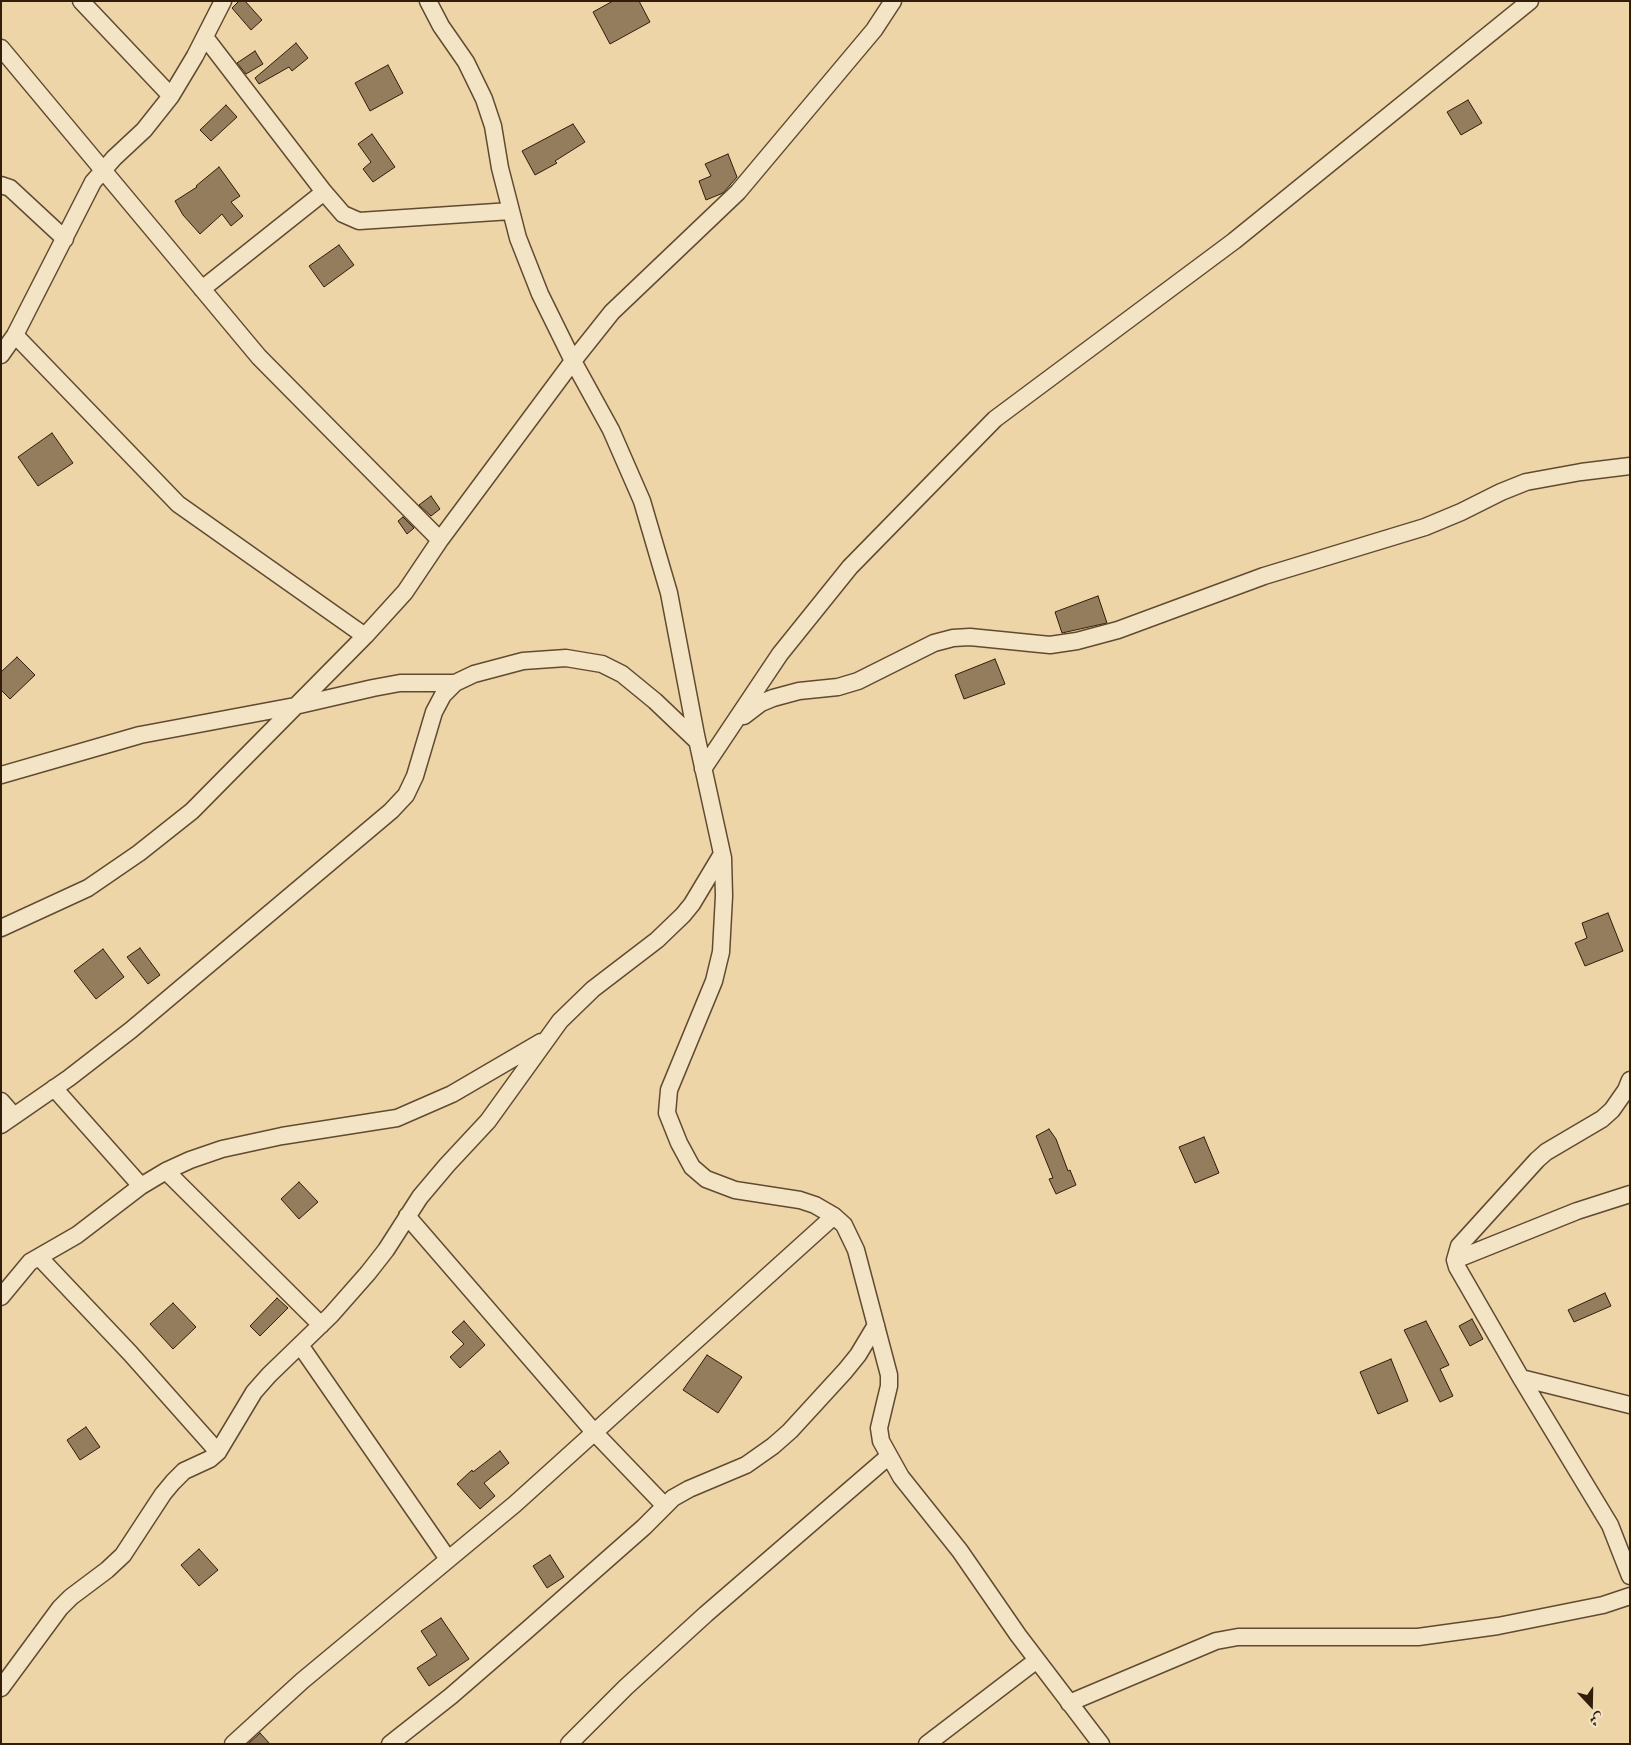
<!DOCTYPE html>
<meta charset="utf-8">
<style>
body{margin:0}
#map{position:relative;width:1631px;height:1745px;overflow:hidden;background:#eed5a7;font-family:"IM FELL French Canon",Amiri,serif}
canvas{display:block}
.frame{position:absolute;inset:0;border:2px solid #311d0a;pointer-events:none}
.north{position:absolute;left:1566px;top:1680px;width:50px;height:50px;-webkit-text-stroke:4px #f4e4c6;paint-order:stroke;rotate:159deg;font-size:14px;font-weight:700;line-height:20px;text-align:center;color:#311d0a}
.north::after{content:'';display:block;margin:auto;width:18px;height:22px;background:#311d0a;clip-path:polygon(50% 0,100% 100%,50% 72%,0 100%)}
</style>
<div id="map">
<canvas width="1631" height="1745"></canvas>
<div class="frame"></div>
<div class="north">ش</div>
</div>
<script>
const c = document.querySelector('canvas').getContext('2d');
c.lineJoin = 'round';
function paint(path, color) { c.fillStyle = color; c.fill(path, 'evenodd'); }
const shape = rows => new Path2D(rows.map(r => 'M' + r).join(''));
function strokePath(path, color, width, dash) { c.strokeStyle = color; c.lineWidth = width; c.lineCap = dash ? 'butt' : 'round'; c.setLineDash(dash || []); c.stroke(path); }
const building = shape([
 [239,1,245,1,262,20,251,30,232,8,239,1],
 [613,1,639,1,650,22,610,44,593,12,613,1],
 [296,43,308,58,292,71,289,67,259,84,255,78,296,43],
 [255,51,263,64,246,74,237,63,255,51],
 [388,65,403,93,370,111,355,83,388,65],
 [1468,100,1482,123,1461,135,1447,112,1468,100],
 [226,105,237,117,211,141,200,130,226,105],
 [573,124,585,142,555,161,557,163,535,175,522,151,573,124],
 [372,134,395,167,373,182,363,169,371,162,358,144,372,134],
 [728,154,737,177,723,193,706,200,699,181,711,176,705,164,728,154],
 [219,167,240,196,231,202,243,216,231,226,222,214,200,234,183,215,175,201,197,187,196,186,219,167],
 [339,245,354,265,324,287,309,266,339,245],
 [52,433,73,463,38,486,18,457,52,433],
 [431,496,440,509,431,516,419,505,431,496],
 [403,517,414,528,407,534,398,521,403,517],
 [1098,596,1107,623,1062,633,1055,612,1098,596],
 [17,657,35,675,10,699,1,690,1,672,17,657],
 [995,659,1005,684,964,699,955,675,995,659],
 [1608,913,1623,951,1585,966,1575,943,1587,938,1582,923,1608,913],
 [140,948,160,975,148,984,127,957,140,948],
 [103,949,124,977,96,999,74,971,103,949],
 [1049,1129,1056,1139,1068,1171,1070,1170,1076,1185,1056,1194,1049,1179,1053,1178,1036,1136,1049,1129],
 [1204,1137,1219,1173,1195,1183,1179,1147,1204,1137],
 [299,1182,318,1202,299,1219,281,1199,299,1182],
 [1605,1293,1611,1306,1574,1322,1568,1310,1605,1293],
 [277,1298,288,1308,260,1336,250,1326,277,1298],
 [173,1303,196,1327,173,1349,150,1324,173,1303],
 [1472,1319,1483,1339,1470,1346,1459,1326,1472,1319],
 [464,1321,485,1345,460,1368,450,1357,464,1344,452,1332,464,1321],
 [1426,1321,1449,1365,1440,1369,1453,1396,1440,1402,1404,1330,1426,1321],
 [707,1355,742,1377,718,1413,683,1390,707,1355],
 [1391,1359,1408,1401,1378,1414,1360,1372,1391,1359],
 [86,1427,100,1447,80,1460,67,1440,86,1427],
 [500,1451,509,1463,484,1483,495,1496,480,1509,457,1484,472,1470,473,1472,500,1451],
 [199,1549,218,1570,199,1586,181,1565,199,1549],
 [550,1555,564,1577,547,1588,533,1566,550,1555],
 [441,1618,469,1659,429,1686,417,1668,437,1655,421,1631,441,1618],
 [260,1733,270,1744,248,1744,260,1733]
]);
const street = shape([
 [81,1,171,96],
 [428,1,441,26,466,62,484,99,493,126,500,168,518,238,540,294,573,361,611,430,642,501,669,593,696,735,723,858,724,896,721,952,714,981,669,1090,667,1113,679,1143,692,1167,706,1179,735,1190,800,1200,815,1205,834,1216,844,1225,856,1250,889,1375,889,1386,879,1428,881,1441,901,1477,960,1551,1018,1635,1101,1744],
 [205,37,324,192,343,214,359,221,511,211],
 [1,48,259,357,440,540],
 [1,185,10,188,65,239],
 [202,289,324,192],
 [15,335,178,504,365,636],
 [1,355,15,335,93,182,114,158,144,130,171,96,195,56,223,1],
 [744,716,761,703,773,698,799,691,838,687,858,681,934,643,953,638,970,637,1050,645,1077,641,1118,630,1264,576,1425,527,1461,512,1501,492,1526,482,1581,472,1630,466],
 [703,769,780,654,850,567,995,419,1234,241,1530,1],
 [1,775,140,735,295,706,373,688,400,683,455,683],
 [1,928,88,888,139,853,192,811,365,636,405,592,440,540,573,361,612,312,738,192,874,30,893,1],
 [1630,1080,1626,1090,1612,1110,1602,1119,1546,1152,1537,1160,1459,1246,1455,1260,1457,1267,1521,1378,1610,1525,1630,1576],
 [54,1088,141,1186],
 [1,1101,14,1116],
 [1,1125,69,1078,131,1030,391,811,406,795,415,776,434,712,443,695,455,683,474,674,523,661,566,658,602,664,622,674,655,701,697,741],
 [166,1171,321,1325],
 [407,1216,594,1432,665,1506],
 [39,1257,130,1353,218,1452],
 [1455,1260,1577,1211,1630,1194],
 [1,1297,30,1262,77,1235,141,1186,166,1171,190,1160,222,1149,282,1136,397,1118,452,1094,541,1042],
 [300,1345,448,1559],
 [1521,1378,1630,1405],
 [1,1688,60,1608,71,1597,107,1570,123,1555,163,1494,173,1482,184,1471,210,1459,218,1452,254,1392,269,1375,331,1315,368,1273,386,1250,420,1197,447,1165,488,1121,560,1021,593,989,657,940,683,915,692,904,722,854],
 [1069,1703,1216,1641,1238,1637,1418,1637,1498,1626,1603,1605,1630,1596],
 [233,1744,302,1681,515,1504,834,1216],
 [390,1744,451,1696,526,1631,644,1527,673,1498,689,1489,746,1465,773,1446,790,1431,845,1371,858,1355,876,1325],
 [569,1744,626,1687,706,1614,889,1456],
 [927,1744,1037,1660]
]);
paint(building, '#937d5c');
strokePath(building, '#311d0a', 1);
strokePath(street, '#604b31', 19);
strokePath(street, '#f4e4c6', 16);
</script>
